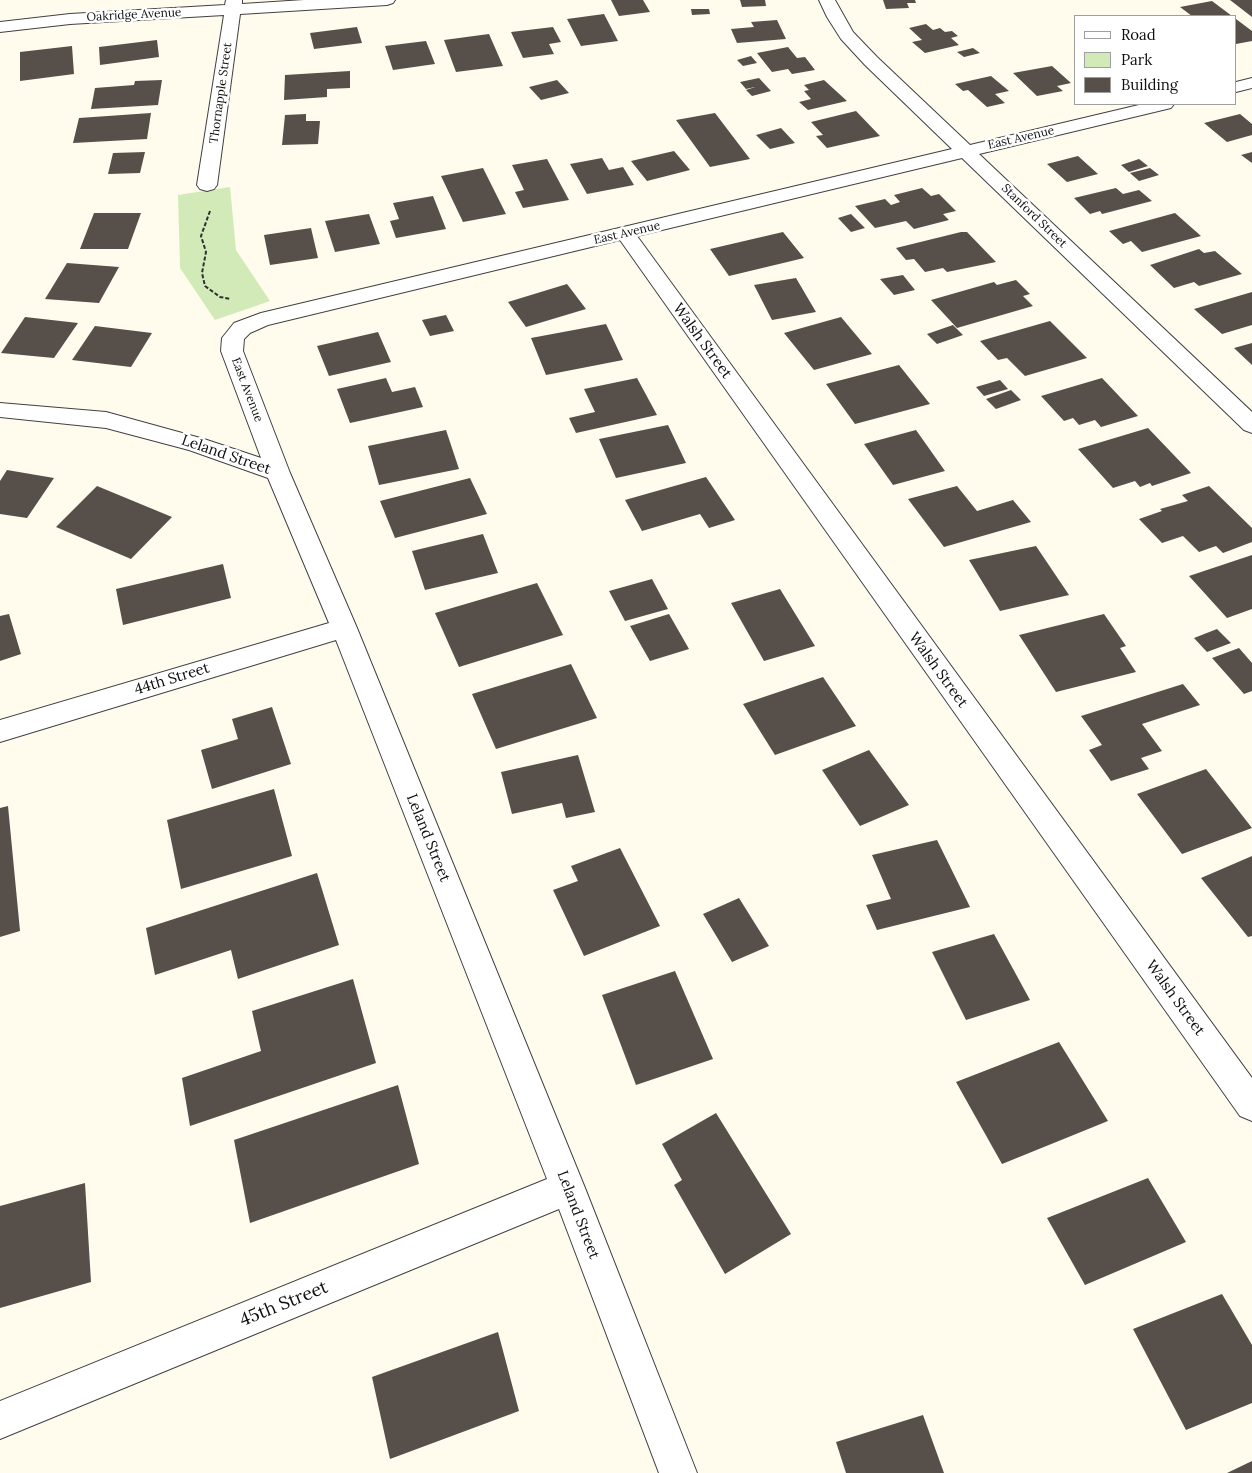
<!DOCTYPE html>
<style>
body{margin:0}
#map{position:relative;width:1252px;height:1473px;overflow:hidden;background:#fffcee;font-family:Lora,serif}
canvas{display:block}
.legend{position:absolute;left:1074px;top:15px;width:162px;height:90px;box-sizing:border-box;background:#fff;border:1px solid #9f9f9f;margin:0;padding:6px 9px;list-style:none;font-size:15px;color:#0e0e0e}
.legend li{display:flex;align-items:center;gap:10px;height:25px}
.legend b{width:25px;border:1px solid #9f9f9f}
</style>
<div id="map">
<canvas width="1252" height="1473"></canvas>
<ul class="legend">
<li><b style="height:6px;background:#fff"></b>Road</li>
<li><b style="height:14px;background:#d2eab7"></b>Park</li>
<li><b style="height:14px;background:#574f4a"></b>Building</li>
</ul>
</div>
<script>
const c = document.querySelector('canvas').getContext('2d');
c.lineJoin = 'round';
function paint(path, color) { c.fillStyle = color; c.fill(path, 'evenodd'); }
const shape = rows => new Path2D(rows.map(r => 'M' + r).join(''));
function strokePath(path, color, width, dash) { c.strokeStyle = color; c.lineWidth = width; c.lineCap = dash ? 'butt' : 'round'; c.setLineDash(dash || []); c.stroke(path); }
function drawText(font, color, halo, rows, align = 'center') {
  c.font = font + ' Lora,serif'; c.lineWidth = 5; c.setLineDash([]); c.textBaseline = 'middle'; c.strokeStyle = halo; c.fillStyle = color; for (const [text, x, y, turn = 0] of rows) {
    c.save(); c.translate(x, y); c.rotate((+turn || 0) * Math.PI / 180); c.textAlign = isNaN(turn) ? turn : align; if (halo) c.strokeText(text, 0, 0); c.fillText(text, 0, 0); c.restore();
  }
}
const green = shape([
 [230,187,236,250,270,301,215,320,180,268,178,195]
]);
const building = shape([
 [611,0,643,0,650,12,619,16],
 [740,0,765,0,766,6,742,7],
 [883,0,915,0,916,3,907,3,909,8,886,9],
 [1230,0,1252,0,1252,17],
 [1212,1,1232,16,1192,16,1180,7],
 [691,9,709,9,710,14,692,15],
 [604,14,618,41,581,46,567,19],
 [1236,19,1252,31,1252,41,1236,44],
 [777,20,786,39,737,43,731,29,754,27,751,22],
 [926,24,933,30,940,28,945,32,952,31,958,36,951,38,959,45,925,53,912,42,922,40,909,28],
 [357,27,362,43,314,49,310,33],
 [553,27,561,42,549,44,554,54,523,58,511,32],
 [489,34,503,66,456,72,444,40],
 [157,40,159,57,100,65,99,47],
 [426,41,435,64,393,70,385,46],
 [72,46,74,74,20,81,20,52],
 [788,47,797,58,805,57,815,70,792,74,788,69,772,72,757,53],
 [973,48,980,53,964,57,957,52],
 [751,56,757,63,743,66,737,60],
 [1052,66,1071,83,1057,86,1063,91,1037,96,1013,73],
 [350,71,350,88,327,89,327,97,284,100,285,75],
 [991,76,1009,91,995,94,1005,103,987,107,968,90,963,91,955,84],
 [759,78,771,91,752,96,746,90,755,87,746,89,740,82],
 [162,80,158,105,91,109,95,88,134,85,135,81],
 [557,80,569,93,541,100,529,87],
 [824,80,847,101,808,110,799,102,811,99,804,91,809,90,804,85],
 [856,111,880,136,827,148,816,136,823,135,811,122],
 [151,113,147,139,73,143,79,118],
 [715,113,750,159,710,167,676,120],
 [306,114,306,121,320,121,318,144,282,145,285,115],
 [1240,114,1252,124,1252,135,1227,142,1204,123],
 [781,128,795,143,770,149,756,135],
 [674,151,690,170,647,181,631,161],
 [145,152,140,173,108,174,113,153],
 [1252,152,1252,163,1241,155],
 [1078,156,1098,174,1067,182,1047,164],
 [602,158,609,170,623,167,634,185,587,194,570,164],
 [547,159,569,200,523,208,515,192,524,190,512,165],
 [1139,159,1148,166,1129,172,1121,165],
 [483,168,506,214,463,222,441,176],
 [1150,168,1159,175,1139,181,1130,173],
 [922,188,931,196,939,194,956,211,943,214,949,220,914,229,906,221,875,228,855,206,885,199,891,205,900,202,894,195],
 [1116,188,1123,194,1139,190,1152,201,1102,214,1100,211,1090,214,1074,198],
 [433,196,446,229,396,238,390,221,399,219,393,203],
 [94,213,141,213,128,249,80,249],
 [1175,213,1201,236,1142,252,1131,241,1123,244,1109,231],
 [369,214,380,244,335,252,325,221],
 [851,214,865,228,851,232,838,218],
 [311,228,318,258,270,265,264,235],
 [783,232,804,258,729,276,710,249],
 [961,232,967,232,996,262,947,272,943,268,925,272,914,259,906,260,896,248],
 [1199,249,1204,253,1215,251,1242,274,1199,286,1194,282,1174,288,1150,265],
 [67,263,119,267,99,303,45,299],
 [903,275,915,290,894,295,880,279],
 [796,278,816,312,772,320,754,285],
 [1016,280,1030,294,1023,296,1033,306,957,328,931,300,994,282,997,285],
 [567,284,586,309,526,327,508,302],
 [1252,292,1252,325,1222,334,1194,309],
 [446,315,454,331,430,336,422,320],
 [25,317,78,323,54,358,1,353],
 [841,317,872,354,814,370,784,333],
 [1050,321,1087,358,1025,376,1007,358,998,360,980,341],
 [606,324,623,360,546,375,531,338],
 [953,325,963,335,937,344,927,334],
 [95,326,152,333,131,367,72,360],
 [378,332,391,362,329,376,317,346],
 [1252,343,1252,365,1234,348],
 [899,365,930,404,855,424,826,384],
 [386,378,392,392,415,387,423,407,350,423,337,389],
 [637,378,657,415,576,433,569,418,595,412,584,389],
 [1102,378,1138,416,1101,427,1095,420,1079,425,1073,418,1064,421,1041,396],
 [1000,380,1008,389,984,396,976,387],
 [1011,390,1021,400,996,409,986,399],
 [668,425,686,463,616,478,599,439],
 [1148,428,1191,473,1152,486,1150,483,1140,487,1135,481,1113,488,1078,449],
 [446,430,459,469,379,485,368,446],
 [916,430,945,471,893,485,864,444],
 [7,470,54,478,27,518,0,514,0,481],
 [706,477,735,520,709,528,700,514,642,531,625,500],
 [470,478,487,514,395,538,380,501],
 [97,486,172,517,131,559,56,527],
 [957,486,977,511,1013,500,1031,522,944,547,908,499],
 [1209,486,1252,528,1252,542,1223,553,1216,546,1199,552,1183,536,1162,543,1139,519,1162,511,1160,509,1188,501,1182,495],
 [483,534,498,573,425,590,412,551],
 [1036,546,1069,595,1000,611,969,560],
 [1252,555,1252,609,1227,618,1189,576],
 [223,564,231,598,123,625,116,589],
 [652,579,668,609,625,621,609,591],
 [537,583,563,635,459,667,435,613],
 [780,589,815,646,764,661,731,603],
 [9,614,21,654,0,661,0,616],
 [669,614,689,649,650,661,630,626],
 [1104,614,1126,646,1120,648,1136,672,1056,692,1019,635],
 [1217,629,1231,643,1207,652,1194,638],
 [1239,648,1252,663,1252,691,1244,694,1212,658],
 [571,664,597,718,496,749,472,694],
 [823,677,856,726,775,755,743,704],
 [1183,684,1200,705,1142,724,1162,751,1141,758,1149,769,1111,781,1089,750,1102,745,1081,716],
 [272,707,291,764,212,789,201,750,238,739,232,719],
 [869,750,909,805,860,826,822,770],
 [578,755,595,812,566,818,562,803,512,814,501,772],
 [1206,769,1252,828,1182,854,1137,794],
 [274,789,292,856,181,889,167,820],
 [8,806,20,931,0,937,0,808],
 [937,840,970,907,877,930,866,905,891,899,872,855],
 [620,848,660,926,584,956,553,890,578,881,571,866],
 [1252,856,1252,936,1248,937,1201,878],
 [317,873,339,945,238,979,231,950,155,975,146,928],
 [739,898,769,946,732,962,703,914],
 [994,934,1030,1000,966,1020,932,952],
 [675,971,713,1059,636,1085,602,995],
 [353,979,376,1063,190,1126,182,1078,261,1051,252,1011],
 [1059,1042,1108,1121,1002,1164,956,1082],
 [398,1085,419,1164,250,1223,234,1140],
 [716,1113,791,1234,725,1274,674,1185,682,1180,662,1144],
 [1148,1178,1186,1242,1085,1285,1047,1218],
 [85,1183,91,1282,0,1308,0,1206],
 [1222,1294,1252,1345,1252,1403,1186,1430,1133,1329],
 [498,1332,519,1411,390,1459,372,1377],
 [923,1415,944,1473,846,1473,836,1442],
 [1252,1461,1252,1473,1227,1473]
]);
const path = shape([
 [210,211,201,236,206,252,202,273,205,286,220,297,231,299]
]);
const minor = shape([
 [226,0,242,0,242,4,304,0,395,0,393,3,387,5,240,14,217,185,214,189,207,191,200,189,197,185,224,15,70,24,0,32,0,22,70,14,225,5,226,0],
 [819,0,835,0,853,32,877,57,970,145,1143,104,1174,104,1171,108,979,154,1252,412,1252,433,1244,430,962,158,637,236,1252,1078,1252,1121,1240,1116,620,240,268,325,250,333,244,339,243,351,290,473,357,628,585,1188,697,1473,659,1473,559,1209,0,1439,0,1401,547,1179,336,640,0,742,0,720,329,623,268,478,189,450,106,428,0,417,0,403,106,412,204,439,261,458,221,351,222,338,234,323,261,313,952,149,865,65,841,39,827,17,819,0],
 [1252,78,1252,88,1236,92,1236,82,1252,78]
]);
const farStreetnames = [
 ["Oakridge Avenue",134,15,-3],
 ["Thornapple Street",221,93,-82],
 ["East Avenue",1021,138,-13],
 ["Stanford Street",1034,216,44],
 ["East Avenue",627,233,-13],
 ["East Avenue",247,390,69]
];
const streetNames = [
 ["Walsh Street",702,341,54],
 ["Leland Street",226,455,19],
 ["Walsh Street",938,670,54],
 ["44th Street",172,679,-17],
 ["Leland Street",428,838,68],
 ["Walsh Street",1175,998,54],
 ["Leland Street",578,1215,69]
];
const nearStreetnames = [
 ["45th Street",284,1304,-22]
];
paint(green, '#d2eab7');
paint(building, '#574f4a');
strokePath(minor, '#414141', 2);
strokePath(path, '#303030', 2, [4, 2]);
paint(minor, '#fff');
drawText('12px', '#0e0e0e', '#fff', farStreetnames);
drawText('15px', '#0e0e0e', '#fff', streetNames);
drawText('18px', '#0e0e0e', '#fff', nearStreetnames);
</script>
